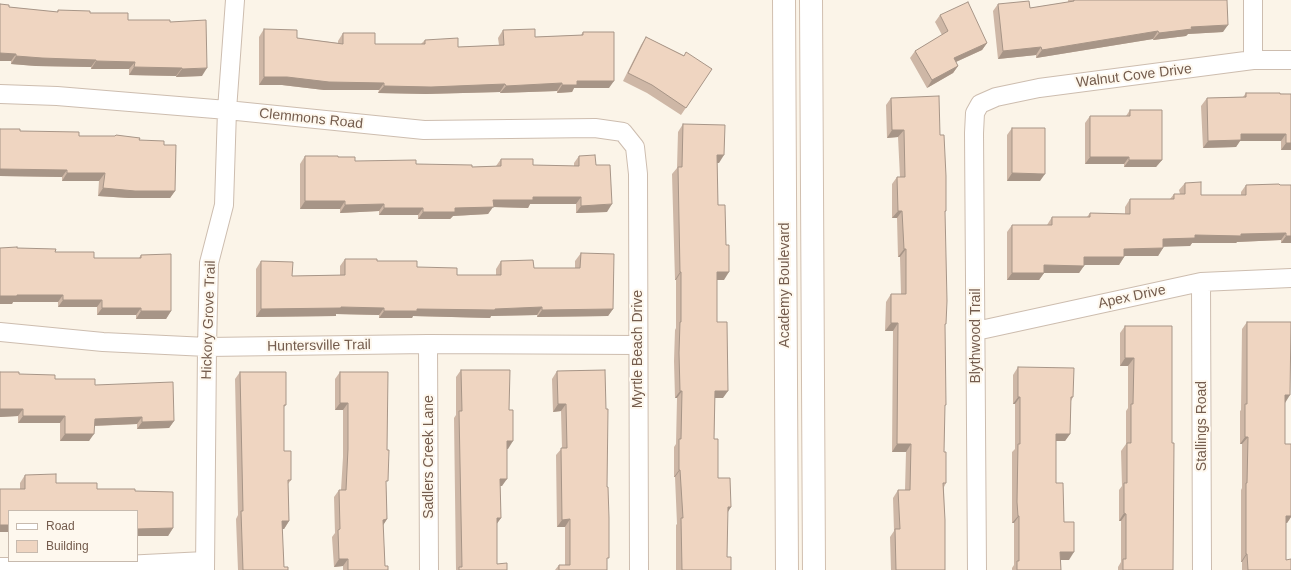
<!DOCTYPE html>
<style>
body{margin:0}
#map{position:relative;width:1291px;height:570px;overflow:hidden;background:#fbf4e8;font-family:Helvetica,sans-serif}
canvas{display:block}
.legend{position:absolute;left:8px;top:510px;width:130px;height:52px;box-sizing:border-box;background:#fef8ee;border:1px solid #c7baae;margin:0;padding:5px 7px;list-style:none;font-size:12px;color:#745c4d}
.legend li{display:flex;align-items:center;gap:8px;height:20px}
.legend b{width:20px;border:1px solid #c7baae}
</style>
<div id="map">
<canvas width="1291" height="570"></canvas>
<ul class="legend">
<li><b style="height:5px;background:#fff"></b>Road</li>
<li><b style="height:11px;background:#efd5c1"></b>Building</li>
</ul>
</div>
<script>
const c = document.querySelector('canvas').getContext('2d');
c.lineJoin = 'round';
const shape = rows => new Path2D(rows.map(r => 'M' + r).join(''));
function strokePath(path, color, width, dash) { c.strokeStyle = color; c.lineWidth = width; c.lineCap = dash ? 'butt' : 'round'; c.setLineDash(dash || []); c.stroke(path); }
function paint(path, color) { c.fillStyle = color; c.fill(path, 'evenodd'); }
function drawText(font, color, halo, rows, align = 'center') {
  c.font = font + ' Helvetica,sans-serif'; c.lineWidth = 4; c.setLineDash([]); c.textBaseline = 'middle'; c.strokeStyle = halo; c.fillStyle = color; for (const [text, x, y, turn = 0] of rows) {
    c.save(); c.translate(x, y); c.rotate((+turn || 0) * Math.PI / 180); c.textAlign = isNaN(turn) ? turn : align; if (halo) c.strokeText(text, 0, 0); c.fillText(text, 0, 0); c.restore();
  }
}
const street = shape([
 [1253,0,1253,60],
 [0,94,57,96,227,110,424,130,595,128,623,132,635,147,638,174,639,570],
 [1201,282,1202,570],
 [976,331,1201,282,1291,278],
 [0,332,103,342,207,347,428,344,638,345],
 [428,344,429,570],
 [0,567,84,567,205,561],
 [205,570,207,347,209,263,224,205,227,110,235,0],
 [977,570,974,133,975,113,980,104,996,97,1039,88,1253,60,1291,60]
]);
const secondary = shape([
 [784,0,787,570],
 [811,0,814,570]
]);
const wall = shape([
 [1068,0,1227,0,1223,32,1188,34,1186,36,1153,40,1153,39,1036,58,1036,55,998,59,993,11,998,4,1030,8,1068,2],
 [0,4,9,7,57,12,58,10,90,13,128,20,170,22,202,76,176,77,176,76,129,75,129,69,91,69,91,67,36,66,11,64,11,61,0,61],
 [940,15,987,43,982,50,956,62,958,66,953,73,927,88,910,58,915,51,942,35,935,22],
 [264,29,297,38,338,43,338,41,343,33,375,44,421,44,425,40,458,47,499,45,498,38,503,30,535,37,581,35,583,32,609,88,574,88,572,92,557,93,557,91,500,93,500,92,426,94,378,93,379,90,324,90,282,85,259,85,259,37],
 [646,37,712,69,681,115,647,93,623,81,641,45],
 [1246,93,1291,94,1291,150,1281,150,1281,141,1240,141,1236,147,1203,148,1201,106,1207,98,1243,97],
 [891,98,940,135,946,211,945,212,945,325,944,452,946,483,944,487,945,570,891,570,890,537,894,531,893,498,898,490,905,490,906,452,892,452,893,331,885,331,886,302,891,294,901,294,900,257,898,257,897,218,892,218,892,184,897,177,900,177,898,137,887,138,886,105],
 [1130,110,1162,160,1156,167,1124,167,1124,164,1085,164,1085,123,1090,116,1126,116],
 [683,124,719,163,717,163,718,205,724,280,717,280,717,322,723,398,715,398,714,439,718,478,731,507,727,512,727,557,731,570,676,570,676,525,677,524,675,477,674,477,674,447,676,444,677,398,675,398,674,361,675,330,676,328,676,280,675,280,672,174,677,168,678,132],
 [1012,128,1040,181,1007,181,1007,135],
 [20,131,79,136,115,136,116,135,164,145,175,191,170,198,129,198,98,196,99,181,62,181,62,177,0,176],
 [305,156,338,157,355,161,472,167,496,166,501,159,533,165,574,166,574,163,579,156,596,165,607,212,576,213,576,204,530,204,528,208,493,207,488,214,453,216,450,219,418,219,418,215,379,215,379,211,340,213,340,209,300,209,300,164],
 [1185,183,1201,195,1241,195,1241,192,1246,185,1279,184,1291,243,1281,243,1281,240,1237,242,1236,243,1192,243,1190,246,1163,246,1163,248,1158,256,1124,256,1124,257,1119,265,1084,265,1079,273,1044,273,1039,280,1007,280,1007,232,1012,225,1047,225,1052,217,1087,217,1090,213,1125,214,1125,207,1130,199,1170,199,1174,194,1180,194,1179,190],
 [17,248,94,258,139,258,141,255,171,311,166,319,136,319,136,315,97,315,97,307,58,307,58,302,13,302,12,304],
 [581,253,613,309,608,316,537,317,537,315,491,316,490,318,413,316,412,318,379,318,379,315,336,314,336,316,256,317,256,269,261,261,292,276,340,275,340,266,345,259,377,261,417,267,457,275,496,275,496,269,501,261,534,268,575,268,575,261],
 [1247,322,1290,358,1285,403,1285,444,1291,444,1291,517,1287,523,1286,523,1286,560,1291,570,1242,570,1242,562,1241,562,1241,490,1242,488,1242,444,1240,444,1240,411,1241,410,1242,329],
 [1125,326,1172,443,1173,570,1118,570,1118,567,1121,562,1121,521,1119,521,1119,490,1122,486,1121,451,1126,444,1126,411,1128,408,1128,366,1120,366,1120,333],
 [1018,367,1073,397,1071,401,1070,434,1065,441,1056,441,1056,483,1064,522,1069,560,1061,560,1061,570,1012,570,1012,568,1014,565,1014,523,1012,523,1012,452,1015,449,1015,404,1013,404,1013,375],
 [461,370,508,449,507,449,502,486,500,486,501,518,497,523,497,564,507,570,456,570,454,418,456,415,456,377],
 [605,370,607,570,555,570,559,565,565,565,565,527,557,527,556,455,562,448,561,411,553,412,552,379,557,371],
 [0,372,55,379,174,421,169,428,137,429,137,424,94,426,89,441,60,441,60,423,18,423,18,416,0,417],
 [240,372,286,405,284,407,284,451,291,480,288,484,289,521,284,529,282,529,284,567,288,570,238,570,236,519,238,515,235,379],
 [340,372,386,485,387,519,383,525,385,566,388,570,343,570,343,566,334,567,332,537,335,533,334,497,339,490,341,490,343,457,343,410,335,410,335,379],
 [25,475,56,483,97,489,135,491,173,528,168,536,137,536,137,511,9,511,9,532,0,532,0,489,20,489,20,483]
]);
const shadedWall = shape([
 [1228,25,1223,32,1188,34,1186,36,1153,40,1159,33,1191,27],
 [1158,31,1153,39,1036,58,1042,50],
 [987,43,982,50,949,65,954,58],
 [1041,47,1036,55,998,59,1003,51],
 [0,53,16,54,11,61,0,61],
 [16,56,96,60,91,67,36,66,11,64],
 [96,61,135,62,129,69,91,69],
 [958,66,953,73,927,88,932,80],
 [134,67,182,68,176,76,129,75],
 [207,68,202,76,176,77,182,69],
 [264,77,287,77,384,83,379,90,324,90,282,85,259,85],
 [577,81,614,81,609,88,574,88,572,92,557,93,562,85],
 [562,83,557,91,500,93,506,86],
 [505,84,500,92,426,94,378,93,384,86],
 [892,130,904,130,898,137,887,138],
 [1241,134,1286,134,1281,141,1240,141,1236,147,1203,148,1208,141],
 [1286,143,1291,143,1291,150,1281,150],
 [717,155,724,155,719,163,712,163],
 [1090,157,1129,157,1124,164,1085,164],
 [1129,160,1162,160,1156,167,1124,167],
 [0,169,67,170,62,177,0,176],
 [67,173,105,173,99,181,62,181],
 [1012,173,1045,174,1040,181,1007,181],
 [103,188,175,191,170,198,129,198,98,196],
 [533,197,581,197,576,204,530,204,528,208,493,207,488,214,453,216,450,219,418,219,423,212,455,208,493,200],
 [305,201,345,201,340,209,300,209],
 [384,204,379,211,340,213,345,205],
 [612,204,607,212,576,213,581,206],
 [384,208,423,208,418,215,379,215],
 [898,211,902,211,897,218,892,218],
 [1286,233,1281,240,1237,242,1236,243,1192,243,1190,246,1158,247,1163,239,1195,235],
 [1286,236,1291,236,1291,243,1281,243],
 [1163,248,1158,256,1119,256,1124,249],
 [904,249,906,249,900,257,898,257],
 [1084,257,1124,257,1119,265,1079,265],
 [1044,265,1084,266,1079,273,1044,273,1039,280,1007,280,1012,273],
 [680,272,681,272,676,280,675,280],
 [717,272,729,272,724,280,712,280],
 [17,295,63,295,58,302,13,302,12,304,0,304,0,296],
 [63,300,102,300,97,307,58,307],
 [341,307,384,308,379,315,336,314,336,316,256,317,261,309],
 [542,307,537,315,491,316,490,318,413,316,412,318,379,318,384,311,417,309,495,309],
 [102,308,141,308,136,315,97,315],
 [613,309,608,316,537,317,542,310],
 [141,311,171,311,166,319,136,319],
 [891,323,898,323,893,331,885,331],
 [1125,358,1134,358,1128,366,1120,366],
 [680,391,682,391,677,398,675,398],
 [715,391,728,391,723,398,709,398],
 [1285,395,1290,395,1285,403],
 [1018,397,1020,397,1015,404,1013,404],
 [340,403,348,403,343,410,335,410],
 [558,404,566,404,561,411,553,412],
 [0,409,23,409,18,416,0,417],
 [23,416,65,416,60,423,18,423],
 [142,417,137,424,89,426,95,419],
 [174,421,169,428,137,429,142,422],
 [65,434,94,434,89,441,60,441],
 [1056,434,1070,434,1065,441,1051,441],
 [1245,437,1248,437,1242,444,1240,444],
 [507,441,513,441,508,449,502,449],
 [897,444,911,444,906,452,892,452],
 [679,470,680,470,675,477,674,477],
 [500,479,507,479,502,486,495,486],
 [728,507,731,507,726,515],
 [1124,513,1126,514,1121,521,1119,521],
 [1018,516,1019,516,1014,523,1012,523],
 [1286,516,1291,516,1291,517,1287,523,1281,523],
 [497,518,501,518,496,525],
 [387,519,382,527,383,520],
 [570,519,565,527,557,527,562,520],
 [282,521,289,521,284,529,277,529],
 [0,525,9,525,9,532,0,532],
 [173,528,168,536,137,536,137,529],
 [1060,552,1074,552,1069,560,1055,560],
 [1246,554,1247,554,1242,562,1241,562],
 [339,559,348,559,343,566,334,567]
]);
const building = shape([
 [1074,0,1227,0,1228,25,1191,27,1192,29,1159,33,1158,31,1042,50,1041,47,1003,51,998,4,1029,1,1030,8,1074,1,1074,0],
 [968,2,987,43,954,58,958,66,932,80,915,51,948,31,940,15,968,2],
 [0,4,9,5,9,7,58,12,58,10,90,11,90,13,128,13,128,20,170,20,170,22,206,20,207,68,182,69,182,68,134,67,135,62,96,61,96,60,42,58,16,56,16,54,0,53,0,4],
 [264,29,297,30,297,38,343,44,343,33,375,33,375,44,425,44,425,40,458,38,458,47,504,45,503,30,535,29,535,37,583,35,583,32,614,32,614,81,577,81,577,85,562,85,562,83,506,86,505,84,431,87,384,86,384,83,329,82,287,77,264,77,264,29],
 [646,37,684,56,686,52,712,69,686,108,652,85,628,73,646,37],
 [1246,93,1280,93,1280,94,1291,94,1291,143,1286,143,1286,134,1241,134,1241,140,1208,141,1207,98,1246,97,1246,93],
 [939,96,940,135,944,135,946,176,946,211,945,211,947,301,946,324,945,324,946,405,945,405,944,452,946,452,946,483,943,483,945,520,945,570,896,570,895,529,900,529,898,490,910,490,911,444,897,444,898,323,891,323,891,294,906,294,906,249,904,249,902,211,898,211,897,177,905,177,904,130,892,130,891,98,939,96],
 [1130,110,1162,110,1162,160,1129,160,1129,157,1090,157,1090,116,1130,116,1130,110],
 [683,124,725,125,724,155,717,155,718,205,725,205,726,245,729,245,729,272,717,272,717,322,727,322,728,391,715,391,714,439,718,439,718,478,730,478,731,507,728,507,727,557,731,557,731,570,682,570,681,518,683,518,680,470,679,470,679,439,681,439,682,391,680,391,679,353,680,322,681,322,681,272,680,272,678,167,682,167,683,124],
 [1012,128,1045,128,1045,174,1012,173,1012,128],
 [0,129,20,129,20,131,79,132,79,136,115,136,116,135,140,138,139,140,164,141,164,145,176,145,175,191,135,191,103,188,105,173,67,173,67,170,0,169,0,129],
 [595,155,596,165,610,165,612,204,581,206,581,197,533,197,533,200,493,200,494,207,455,208,455,212,423,212,423,208,384,208,384,204,345,205,345,201,305,201,305,156,338,156,338,157,355,157,355,161,416,160,416,164,472,165,472,167,501,166,501,159,533,159,533,165,579,166,579,156,595,155],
 [1201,182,1201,195,1246,195,1246,185,1279,184,1280,185,1291,185,1291,236,1286,236,1286,233,1241,234,1241,236,1195,235,1195,238,1163,239,1163,248,1124,249,1124,257,1084,257,1084,266,1044,265,1044,273,1012,273,1012,225,1052,225,1052,217,1090,217,1090,213,1130,214,1130,199,1174,199,1174,194,1185,194,1185,183,1201,182],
 [17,247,17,248,56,249,55,252,94,252,94,258,141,258,141,255,171,254,171,311,141,311,141,308,102,308,102,300,63,300,63,295,17,295,17,296,0,296,0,248,17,247],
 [581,253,614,254,613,309,542,310,542,307,495,309,495,310,417,309,417,311,384,311,384,308,341,307,341,308,261,309,261,261,293,262,292,276,345,275,345,259,377,259,377,261,417,261,417,267,457,268,457,275,501,275,501,261,533,260,534,268,580,268,581,253],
 [1247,322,1291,322,1290,395,1285,395,1285,444,1291,444,1291,516,1286,516,1286,560,1291,559,1291,570,1248,570,1247,554,1246,554,1246,483,1247,483,1248,437,1245,437,1245,404,1247,404,1247,322],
 [1125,326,1172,326,1172,443,1174,443,1173,570,1123,570,1123,559,1126,559,1126,514,1124,513,1124,483,1127,483,1127,443,1131,443,1131,404,1133,404,1134,358,1125,358,1125,326],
 [1018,367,1074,368,1073,397,1071,397,1070,434,1056,434,1056,483,1063,483,1064,522,1074,522,1074,552,1060,552,1061,570,1017,570,1017,561,1019,561,1019,516,1018,516,1017,502,1018,444,1020,444,1020,397,1018,397,1018,367],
 [461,370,510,370,509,410,513,410,513,441,507,441,507,479,500,479,501,518,497,518,497,564,507,563,507,570,459,570,459,567,462,567,459,411,462,411,461,370],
 [605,370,606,409,608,409,607,487,608,487,609,518,609,558,607,558,607,570,559,570,559,565,570,565,570,519,562,520,561,448,567,448,566,404,558,404,557,371,605,370],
 [0,372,19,372,19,374,55,375,55,379,95,379,95,385,173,382,174,421,142,422,142,417,95,419,94,434,65,434,65,416,23,416,23,409,0,409,0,372],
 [240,372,286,372,286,405,284,405,284,451,291,451,291,480,288,480,289,521,282,521,284,567,288,567,288,570,243,570,241,511,243,511,240,372],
 [340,372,388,372,387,450,389,450,388,481,386,481,387,519,383,520,385,566,388,566,388,570,348,570,348,559,339,559,338,530,340,529,339,490,346,490,348,449,348,403,340,403,340,372],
 [56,474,56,483,97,483,97,489,135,489,135,491,173,492,173,528,137,529,137,511,9,511,9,525,0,525,0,489,25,489,25,475,56,474]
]);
const streetNames = [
 ["Walnut Cove Drive",1134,76,-7],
 ["Clemmons Road",311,119,6],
 ["Academy Boulevard",785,285,-90],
 ["Apex Drive",1132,297,-12],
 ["Hickory Grove Trail",209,320,-88],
 ["Blythwood Trail",976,336,-90],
 ["Huntersville Trail",319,346,-1],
 ["Myrtle Beach Drive",638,349,-90],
 ["Stallings Road",1202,426,-90],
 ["Sadlers Creek Lane",429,457,-90]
];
strokePath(street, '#cdbdaf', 20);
strokePath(secondary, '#d1bfaf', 24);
strokePath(street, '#fff', 18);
strokePath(secondary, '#fff', 22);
paint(wall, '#ceb7a6');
paint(shadedWall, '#a79587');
paint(building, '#efd5c1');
strokePath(building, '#a79587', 1);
drawText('14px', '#745c4d', '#fef8ee', streetNames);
</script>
